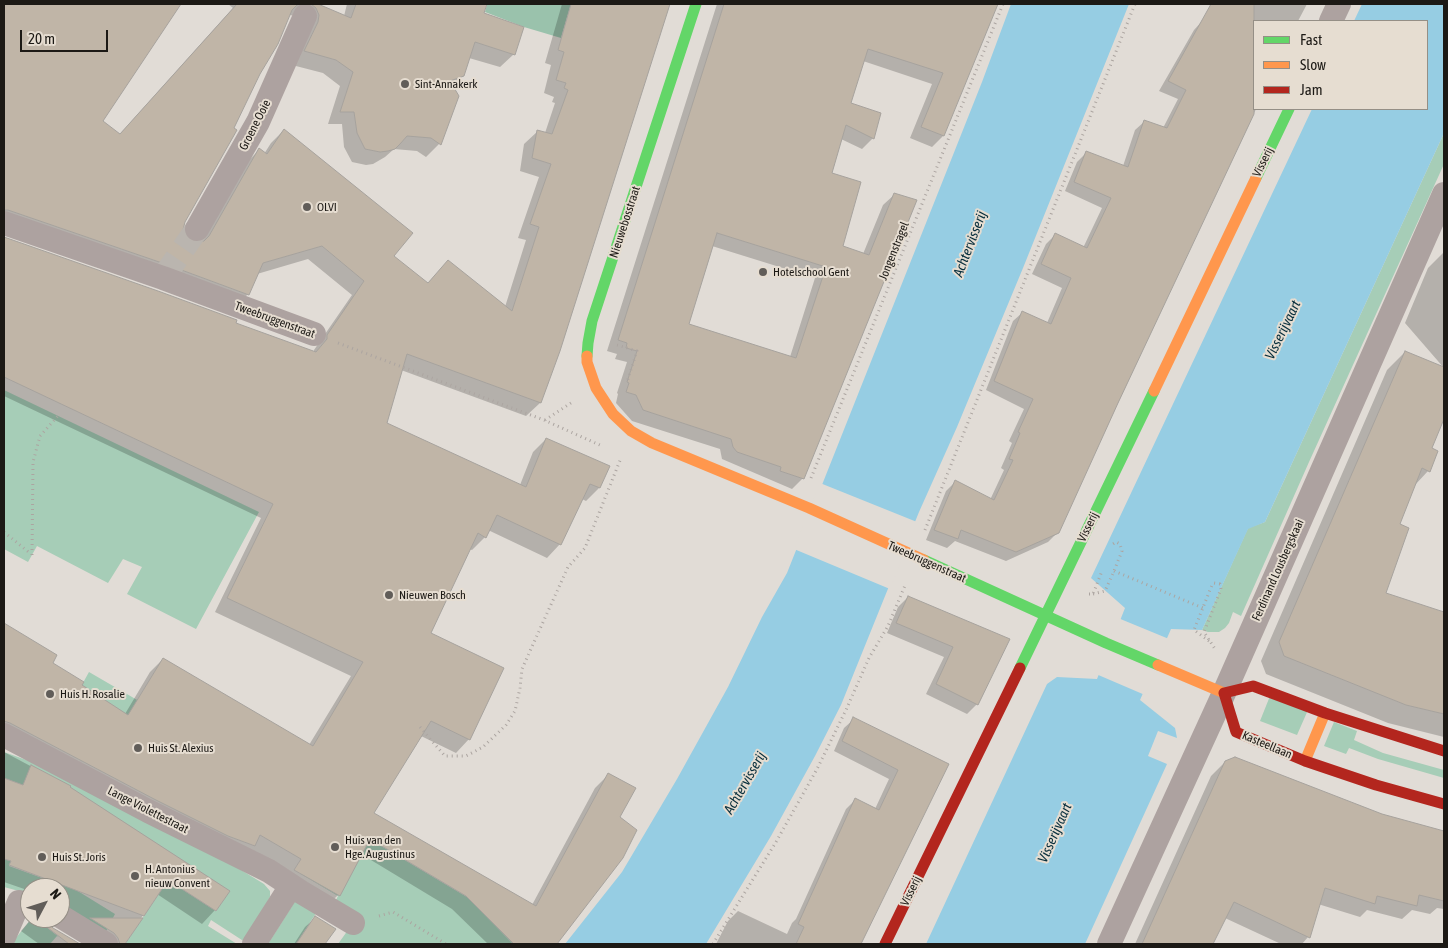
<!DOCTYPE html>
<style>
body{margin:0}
#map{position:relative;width:1448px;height:948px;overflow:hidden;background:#e1dcd6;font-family:"Asap Condensed",sans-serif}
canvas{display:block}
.frame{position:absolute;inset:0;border:5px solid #1c1915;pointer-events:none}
.legend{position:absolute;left:1253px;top:20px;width:175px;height:90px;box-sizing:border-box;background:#e6ddd1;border:1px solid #958f86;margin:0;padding:6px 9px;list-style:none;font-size:15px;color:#1c1915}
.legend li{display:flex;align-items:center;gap:10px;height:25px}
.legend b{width:25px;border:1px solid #958f86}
.north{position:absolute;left:20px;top:878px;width:50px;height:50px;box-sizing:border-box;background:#e6ddd1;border:1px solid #958f86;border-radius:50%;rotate:50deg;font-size:14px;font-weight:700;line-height:20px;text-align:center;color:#1c1915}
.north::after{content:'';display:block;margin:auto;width:18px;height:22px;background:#615d59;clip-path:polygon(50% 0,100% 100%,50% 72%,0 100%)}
.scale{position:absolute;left:20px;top:30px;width:88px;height:22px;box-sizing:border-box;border:2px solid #1c1915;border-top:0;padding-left:6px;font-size:15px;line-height:18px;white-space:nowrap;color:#1c1915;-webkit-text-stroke:4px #e6ddd1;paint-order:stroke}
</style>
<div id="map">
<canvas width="1448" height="948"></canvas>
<div class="frame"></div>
<ul class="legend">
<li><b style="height:6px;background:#63d668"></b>Fast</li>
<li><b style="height:6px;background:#ff974d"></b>Slow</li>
<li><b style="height:6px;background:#b3261e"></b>Jam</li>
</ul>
<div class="north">N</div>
<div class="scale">20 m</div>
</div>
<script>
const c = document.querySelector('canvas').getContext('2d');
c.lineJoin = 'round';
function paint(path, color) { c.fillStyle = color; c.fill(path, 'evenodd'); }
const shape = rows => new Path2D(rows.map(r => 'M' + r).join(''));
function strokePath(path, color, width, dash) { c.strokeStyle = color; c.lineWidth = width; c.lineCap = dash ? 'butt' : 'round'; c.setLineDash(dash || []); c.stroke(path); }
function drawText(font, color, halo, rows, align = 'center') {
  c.font = font + ' "Asap Condensed",sans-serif'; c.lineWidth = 4; c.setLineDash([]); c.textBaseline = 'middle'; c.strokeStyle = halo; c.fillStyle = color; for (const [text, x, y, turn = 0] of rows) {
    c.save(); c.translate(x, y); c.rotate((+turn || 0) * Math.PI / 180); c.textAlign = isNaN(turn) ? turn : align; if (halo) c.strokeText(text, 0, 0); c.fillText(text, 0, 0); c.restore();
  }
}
const green = shape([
 [1444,133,1444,164,1309,462,1241,616,1233,612,1229,623,1225,628,1219,632,1208,632,1202,630,1248,528,1265,522],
 [4,390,259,512,196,629,127,594,142,567,123,559,108,583,37,546,28,562,4,549],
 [89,672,163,715,152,736,74,699],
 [1270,696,1308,710,1297,735,1260,721],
 [1334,722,1357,731,1354,740,1383,753,1444,770,1444,778,1378,759,1349,748,1346,754,1324,746],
 [4,752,32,762,220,857,264,884,270,891,270,897,245,942,211,920,208,926,237,944,125,944,168,880,216,911,229,891,60,799,4,778],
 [351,828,467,897,513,944,338,944,353,923,334,904,338,896,301,874,308,863],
 [4,859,11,861,9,866,59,884,60,880,115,914,103,937,60,908,60,888,30,888,30,894,4,887],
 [299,895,320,907,296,944,268,944],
 [32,918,35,918,59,937,57,936,50,944,11,944]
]);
const forest = shape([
 [487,4,571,4,561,38,524,27,485,12]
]);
const water = shape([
 [1011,4,1129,4,1023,268,957,427,919,512,841,705,815,756,771,836,706,944,565,944,622,872,677,779,728,687,762,617,787,573,982,82],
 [1362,4,1444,4,1444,133,1265,522,1248,529,1202,630,1171,629,1140,700,1175,728,1177,738,1158,731,1148,756,1167,764,1085,944,926,944,1047,684,1057,677,1097,679,1125,608,1091,578,1312,109,1427,109,1427,21,1354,21]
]);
const pier = shape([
 [820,483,917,522,890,589,794,549],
 [1118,618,1169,639,1145,695,1096,674]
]);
const shadow = shape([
 [12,4,179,4,101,121,119,135,233,8,228,4,314,4,344,16,347,4,486,4,483,14,514,54,500,67,469,58,463,75,452,86,458,96,439,144,426,157,417,151,394,149,385,157,373,164,366,165,352,162,344,147,342,124,328,124,340,86,323,73,292,65,296,16,289,15,184,222,182,230,184,237,190,242,200,243,246,163,259,150,264,154,271,143,284,130,393,256,427,284,448,262,505,307,526,240,518,238,539,177,520,171,524,144,538,131,545,133,555,103,552,102,554,97,544,93,551,65,545,63,562,4,669,4,558,350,540,403,526,416,401,370,385,424,520,485,533,452,546,439,608,467,599,488,586,501,582,499,560,544,547,558,488,530,485,537,472,550,469,549,429,634,469,739,456,753,421,736,372,813,532,905,595,788,608,775,618,817,584,908,555,944,488,944,452,909,361,854,338,895,325,908,4,739,4,625,56,656,52,663,81,685,125,714,150,672,163,659,309,745,351,676,215,612,261,518,4,396,4,239,158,292,234,324,314,353,314,350,352,295,308,259,257,274,248,294,234,308,4,226,4,9],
 [717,4,997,4,943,136,932,147,910,138,932,84,863,61,849,103,873,138,862,149,841,139,831,174,841,246,863,254,883,205,895,194,803,478,792,489,722,459,720,449,632,421,616,403,618,394,617,393,627,362,615,359,617,354,607,351],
 [712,246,815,278,790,357,687,325],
 [1211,4,1307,4,1298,21,1254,21,1254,109,1256,109,1195,237,1058,532,1048,542,1006,561,955,541,947,548,926,540,946,491,955,482,990,500,1004,470,1001,468,1012,443,1009,441,1024,409,986,390,1013,321,1023,312,1047,323,1062,288,1032,274,1046,244,1055,235,1083,248,1102,208,1065,191,1077,162,1086,153,1123,166,1135,130,1145,121,1163,128,1178,99,1159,91,1194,30,1203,20],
 [1444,252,1444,368,1405,323,1428,268],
 [1405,352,1444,369,1444,416,1430,448,1428,471,1415,485,1399,525,1384,593,1443,613,1444,611,1444,737,1388,723,1266,674,1261,661,1387,370],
 [908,597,1008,640,977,704,967,714,926,694,944,657,887,633,898,607],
 [854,719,948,765,860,944,716,944,728,921,738,911,787,934,792,923,796,919,846,809,855,800,875,809,889,779,834,751,844,728],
 [4,752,70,787,69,788,228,891,215,910,202,924,157,894,124,944,98,944,60,918,60,888,30,888,30,891,4,882],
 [1225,762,1381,815,1444,833,1444,909,1437,908,1430,914,1412,910,1402,919,1367,910,1360,917,1318,904,1308,937,1302,944,1281,944,1225,918,1212,943,1214,944,1135,944,1211,776],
 [32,918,46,918,47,924,52,929,78,944,39,944,21,931],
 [315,918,334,929,324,944,294,944,305,927]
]);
const building = shape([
 [4,4,181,4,103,121,120,134,237,4,300,4,297,5,292,10,278,44,260,74,234,128,237,130,185,222,183,230,185,236,191,241,198,243,204,241,209,236,259,148,267,154,284,129,413,233,394,256,428,283,448,260,512,311,539,227,530,224,551,164,532,158,537,130,552,134,568,90,564,88,566,83,556,80,564,52,558,50,571,4,670,4,560,351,541,403,407,354,387,423,526,487,546,438,610,466,600,488,590,484,561,545,497,515,486,538,478,533,431,633,504,668,470,740,431,721,374,813,536,906,608,773,636,788,620,817,637,830,623,858,557,944,514,944,466,896,370,839,340,896,294,870,301,859,260,835,255,846,228,836,154,799,10,723,4,721,4,623,57,655,53,663,84,682,82,685,128,715,163,658,313,746,363,662,227,598,273,504,4,377,4,237,158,291,237,320,236,323,316,352,327,339,327,335,364,281,322,246,263,263,249,295,168,265,8,210,4,210,4,4],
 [311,4,318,4,351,18,356,4,487,4,484,13,524,27,515,55,475,42,464,76,450,81,459,96,441,145,431,138,407,136,400,144,395,149,388,151,380,152,365,149,357,133,354,112,340,112,353,72,336,60,304,51,318,22,319,15,316,8,311,4],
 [724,4,998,4,944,136,921,127,943,73,868,49,851,103,881,113,874,139,846,125,832,173,861,182,843,246,869,255,894,193,917,200,804,479,780,471,781,467,737,452,733,447,731,439,643,410,636,395,626,392,629,383,627,382,637,351,626,348,627,343,618,340,724,4],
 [717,233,826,267,796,358,689,324,717,233],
 [1211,4,1254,4,1254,114,1118,403,1059,533,1016,552,961,530,958,539,934,530,955,480,994,500,1013,460,1009,459,1020,433,1018,432,1033,399,994,381,1022,311,1051,324,1071,278,1041,264,1055,233,1087,248,1111,198,1074,182,1086,151,1128,167,1144,120,1167,128,1186,90,1168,81,1211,4],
 [1405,351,1444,367,1444,419,1432,448,1438,451,1430,472,1422,468,1400,524,1409,528,1386,593,1444,612,1444,714,1406,705,1284,656,1279,642,1405,351],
 [908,596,1010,639,978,705,936,684,953,647,896,623,908,596],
 [853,717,949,764,861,944,796,944,804,927,798,924,855,798,879,810,898,770,842,741,853,717],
 [1235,757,1382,814,1444,831,1444,901,1419,895,1417,906,1377,896,1375,904,1325,888,1310,938,1234,902,1213,944,1142,944,1225,761,1235,757],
 [31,765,71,786,70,787,230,891,216,911,168,880,144,916,9,865,11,861,4,859,4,778,23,785,31,765],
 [315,916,336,929,325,944,296,944,315,916],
 [35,918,47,918,48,923,53,928,80,944,69,944,35,918],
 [90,918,143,918,125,944,120,944,118,938,114,933,90,918]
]);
const streetTunnel = shape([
 [163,278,197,229]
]);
const path = shape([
 [338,343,544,420,602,446],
 [617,345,637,351,627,382],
 [545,420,571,403],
 [811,478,1003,4],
 [925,530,1135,4],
 [4,532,31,554],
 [32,555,33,462,40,436,58,416],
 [1114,571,1203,608],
 [1089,594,1093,594,1102,571],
 [1093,594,1105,591,1114,571,1122,551,1120,544,1116,542,1113,544],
 [1209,641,1194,630,1212,585,1214,583,1220,584,1221,589,1204,632,1215,649],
 [420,727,445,756,466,756,483,747,506,725,515,711,520,688,522,669,530,651,568,567,585,548,621,458],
 [379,916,393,912,446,944],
 [713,944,776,842,817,769,846,710,869,658,888,626,906,583]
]);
const street = shape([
 [1331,21,1339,4],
 [4,223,163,278,314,334],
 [197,229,258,122,305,16],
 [4,735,148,811,269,871,301,892,353,923],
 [60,916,106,944],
 [4,937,19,902],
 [254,944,291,886],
 [1109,944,1224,693,1444,194]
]);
const fast = shape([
 [1256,178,1289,109],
 [587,356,588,343,592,321,696,4],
 [924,560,1106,643,1158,665],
 [1020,668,1154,391]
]);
const slow = shape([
 [587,356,587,362,596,388,613,414,631,431,652,443,809,508,924,560],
 [1154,391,1256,178],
 [1158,665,1224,693],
 [1305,761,1325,713]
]);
const jam = shape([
 [1224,693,1236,732,1305,761,1376,785,1444,804],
 [1224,693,1253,686,1325,713,1444,751],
 [885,944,1020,668]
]);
const markers = [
 [405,84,5,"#615d59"],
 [307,207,5,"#615d59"],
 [763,272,5,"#615d59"],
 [389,595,5,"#615d59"],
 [50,694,5,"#615d59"],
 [138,748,5,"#615d59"],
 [335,847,5,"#615d59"],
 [42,857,5,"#615d59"],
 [135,876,5,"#615d59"]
];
const poiNames = [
 ["Sint-Annakerk",415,84],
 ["OLVI",317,207],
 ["Hotelschool Gent",773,272],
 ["Nieuwen Bosch",399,595],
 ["Huis H. Rosalie",60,694],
 ["Huis St. Alexius",148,748],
 ["Huis van den",345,840],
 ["Hge. Augustinus",345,854],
 ["Huis St. Joris",52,857],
 ["H. Antonius",145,869],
 ["nieuw Convent",145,883]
];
const streetNames = [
 ["Groene Ooie",255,125,-63],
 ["Visserij",1263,162,-64],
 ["Nieuwebosstraat",625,222,-72],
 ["Jongenstragel",894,251,-68],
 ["Tweebruggenstraat",275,320,20],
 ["Visserij",1088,527,-64],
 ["Tweebruggenstraat",927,562,24],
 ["Ferdinand Lousbergskaai",1278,570,-66],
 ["Kasteellaan",1267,745,23],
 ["Lange Violettestraat",148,810,27],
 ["Visserij",911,891,-64]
];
const waterNames = [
 ["Achtervisserij",970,244,-69],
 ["Visserijvaart",1283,330,-64],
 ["Achtervisserij",745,783,-60],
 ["Visserijvaart",1055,833,-66]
];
paint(green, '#a6cdb7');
paint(forest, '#9ac2ac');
paint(water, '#96cde3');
paint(pier, '#e1dcd6');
paint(shadow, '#0003');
paint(building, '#c0b5a7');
strokePath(building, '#a6a29d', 1);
strokePath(streetTunnel, '#bab5af', 24, [24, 12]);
strokePath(path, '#aca5a1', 3, [1, 4]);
strokePath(street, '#ada2a0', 24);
strokePath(fast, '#63d668', 11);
strokePath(slow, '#ff974d', 11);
strokePath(jam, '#b3261e', 11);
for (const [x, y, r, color] of markers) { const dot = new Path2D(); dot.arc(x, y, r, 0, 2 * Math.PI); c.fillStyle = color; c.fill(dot); strokePath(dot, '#e6ddd1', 2); }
drawText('12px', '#1c1915', '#e6ddd1', poiNames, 'left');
drawText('12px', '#1c1915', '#e6ddd1', streetNames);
drawText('italic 14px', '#082f3d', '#e6ddd1', waterNames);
</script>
